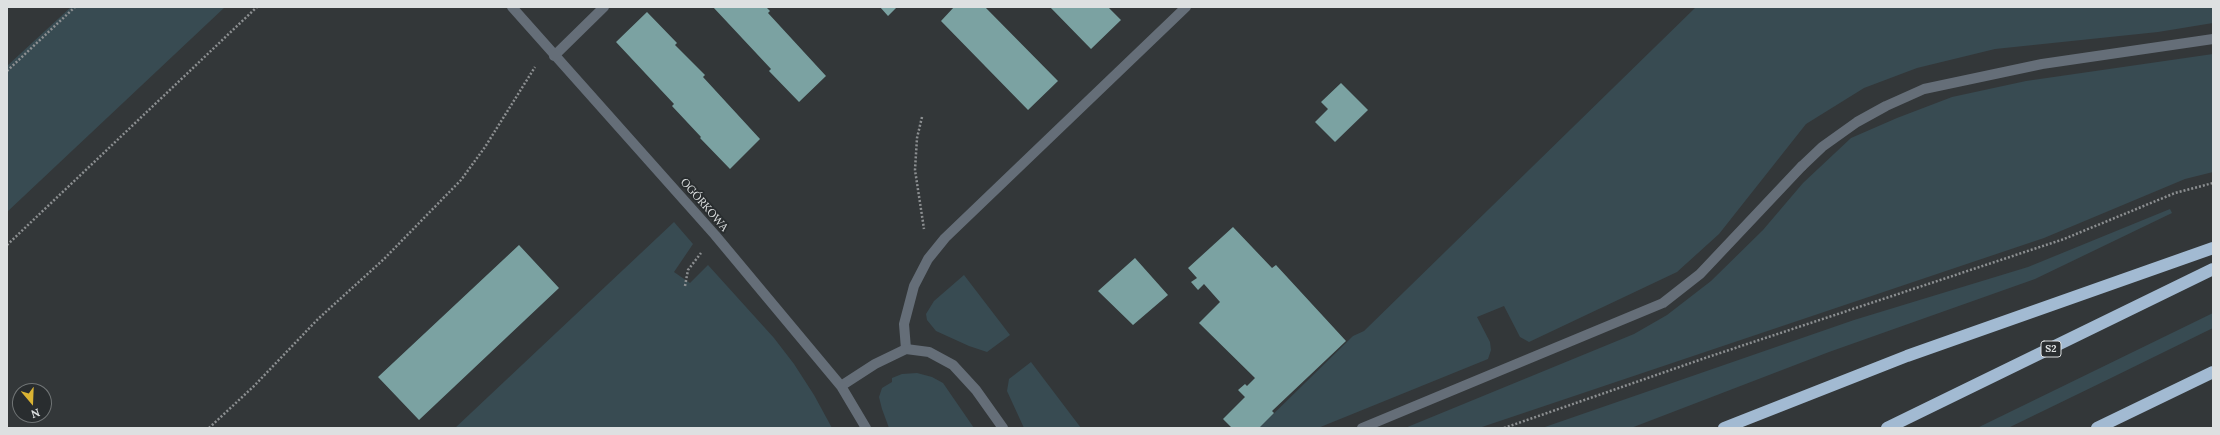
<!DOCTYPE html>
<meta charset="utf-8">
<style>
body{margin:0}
#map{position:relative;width:2220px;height:435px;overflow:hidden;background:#333739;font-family:Lora,serif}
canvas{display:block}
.frame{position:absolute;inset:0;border:8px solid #dde0e1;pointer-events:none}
.north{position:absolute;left:12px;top:383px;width:40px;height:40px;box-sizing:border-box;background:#292d2f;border:1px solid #717576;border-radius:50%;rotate:161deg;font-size:11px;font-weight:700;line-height:16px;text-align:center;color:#dde0e1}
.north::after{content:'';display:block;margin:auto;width:14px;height:18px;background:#dab333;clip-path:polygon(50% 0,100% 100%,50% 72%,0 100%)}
</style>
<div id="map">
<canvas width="2220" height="435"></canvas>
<div class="frame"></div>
<div class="north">N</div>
</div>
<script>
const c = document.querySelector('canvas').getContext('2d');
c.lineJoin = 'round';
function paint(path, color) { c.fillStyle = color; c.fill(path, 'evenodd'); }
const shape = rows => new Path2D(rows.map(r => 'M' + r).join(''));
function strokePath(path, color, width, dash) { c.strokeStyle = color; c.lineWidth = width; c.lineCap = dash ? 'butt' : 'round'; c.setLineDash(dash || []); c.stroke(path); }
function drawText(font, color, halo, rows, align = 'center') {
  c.font = font + ' Lora,serif'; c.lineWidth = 4; c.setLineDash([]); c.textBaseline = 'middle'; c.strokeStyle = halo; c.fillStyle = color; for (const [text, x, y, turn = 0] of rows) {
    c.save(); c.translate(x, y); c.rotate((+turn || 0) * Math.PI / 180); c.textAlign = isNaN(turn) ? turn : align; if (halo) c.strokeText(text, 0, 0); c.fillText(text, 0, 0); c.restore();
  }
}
const green = shape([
 [71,7,225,7,7,212,7,66],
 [1696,7,2213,7,2213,23,2158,32,1995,49,1917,68,1864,88,1806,124,1719,234,1677,272,1529,342,1520,337,1504,306,1477,317,1490,342,1491,350,1488,359,1318,428,1259,428,1353,336,1364,331],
 [2213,54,2213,172,2185,179,2044,238,1479,428,1405,428,1634,334,1667,315,1711,281,1763,230,1803,183,1851,138,1897,118,1952,97,2026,81],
 [2170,209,2172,213,2035,279,1829,352,1631,428,1542,428,1854,320,2028,267],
 [674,222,693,244,674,272,690,283,708,265,774,338,794,364,814,395,832,428,455,428],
 [964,275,1010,335,987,352,969,346,936,331,927,320,926,314,934,301],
 [2213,313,2213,328,2111,378,2008,428,1977,428],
 [1031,362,1081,428,1024,428,1007,391,1009,379],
 [917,373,932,377,943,383,974,428,889,428,882,409,879,397,882,388,892,382,892,378,902,374]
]);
const building = shape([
 [713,7,766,7,770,11,768,13,826,76,799,102,769,71,771,69],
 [880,7,897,7,888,16],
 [954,7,985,7,1058,81,1028,110,941,21],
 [1050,7,1108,7,1121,20,1091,49],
 [647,12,677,43,675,45,705,75,703,77,760,139,730,169,700,138,701,137,672,106,674,104,616,42],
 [1341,83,1368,110,1335,142,1315,122,1328,109,1321,102],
 [1233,227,1272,268,1276,265,1346,341,1272,411,1274,413,1259,428,1232,428,1223,419,1245,397,1238,390,1245,384,1247,386,1255,378,1199,323,1220,302,1204,284,1198,290,1191,282,1197,278,1188,268],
 [519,245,559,288,419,420,378,377],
 [1135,258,1168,295,1133,325,1098,291]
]);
const path = shape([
 [7,71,75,7],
 [922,117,917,138,915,170,924,229],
 [7,245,257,7],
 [685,286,688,270,701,253],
 [209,428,254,386,318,319,384,259,461,180,485,147,535,67],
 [1504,428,1708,357,2064,239,2175,193,2213,183]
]);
const lane = shape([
 [554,56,604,7],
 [1802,166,1822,147,1857,122,1886,106,1924,89,2042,64,2213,39],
 [906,349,904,324,914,286,928,259,945,238,1186,7]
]);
const street = shape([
 [512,7,715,235,841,386,866,428],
 [841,386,875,364,906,349,929,352,953,365,976,390,1003,428],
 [1362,428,1663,303,1700,274,1802,166]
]);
const highway = shape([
 [1724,428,1907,356,2213,248],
 [1887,428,2213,269],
 [2097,428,2213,372]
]);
const shields = [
 [2051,349,20]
];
const shieldNames = [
 ["S2",2051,349]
];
const streetNames = [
 ["OGÓRKOWA",704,205,49]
];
paint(green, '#384b52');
paint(building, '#7ba2a2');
strokePath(path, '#8c8f91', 2.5, [2, 2]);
strokePath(lane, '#656e78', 10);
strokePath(street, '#656e78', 10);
strokePath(highway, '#a2bad2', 12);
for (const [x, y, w] of shields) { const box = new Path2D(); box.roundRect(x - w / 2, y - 8, w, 16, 3); c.fillStyle = '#292d2f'; c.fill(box); strokePath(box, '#dde0e1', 1); }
drawText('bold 10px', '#dde0e1', null, shieldNames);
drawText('11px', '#dde0e1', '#292d2f', streetNames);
</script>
